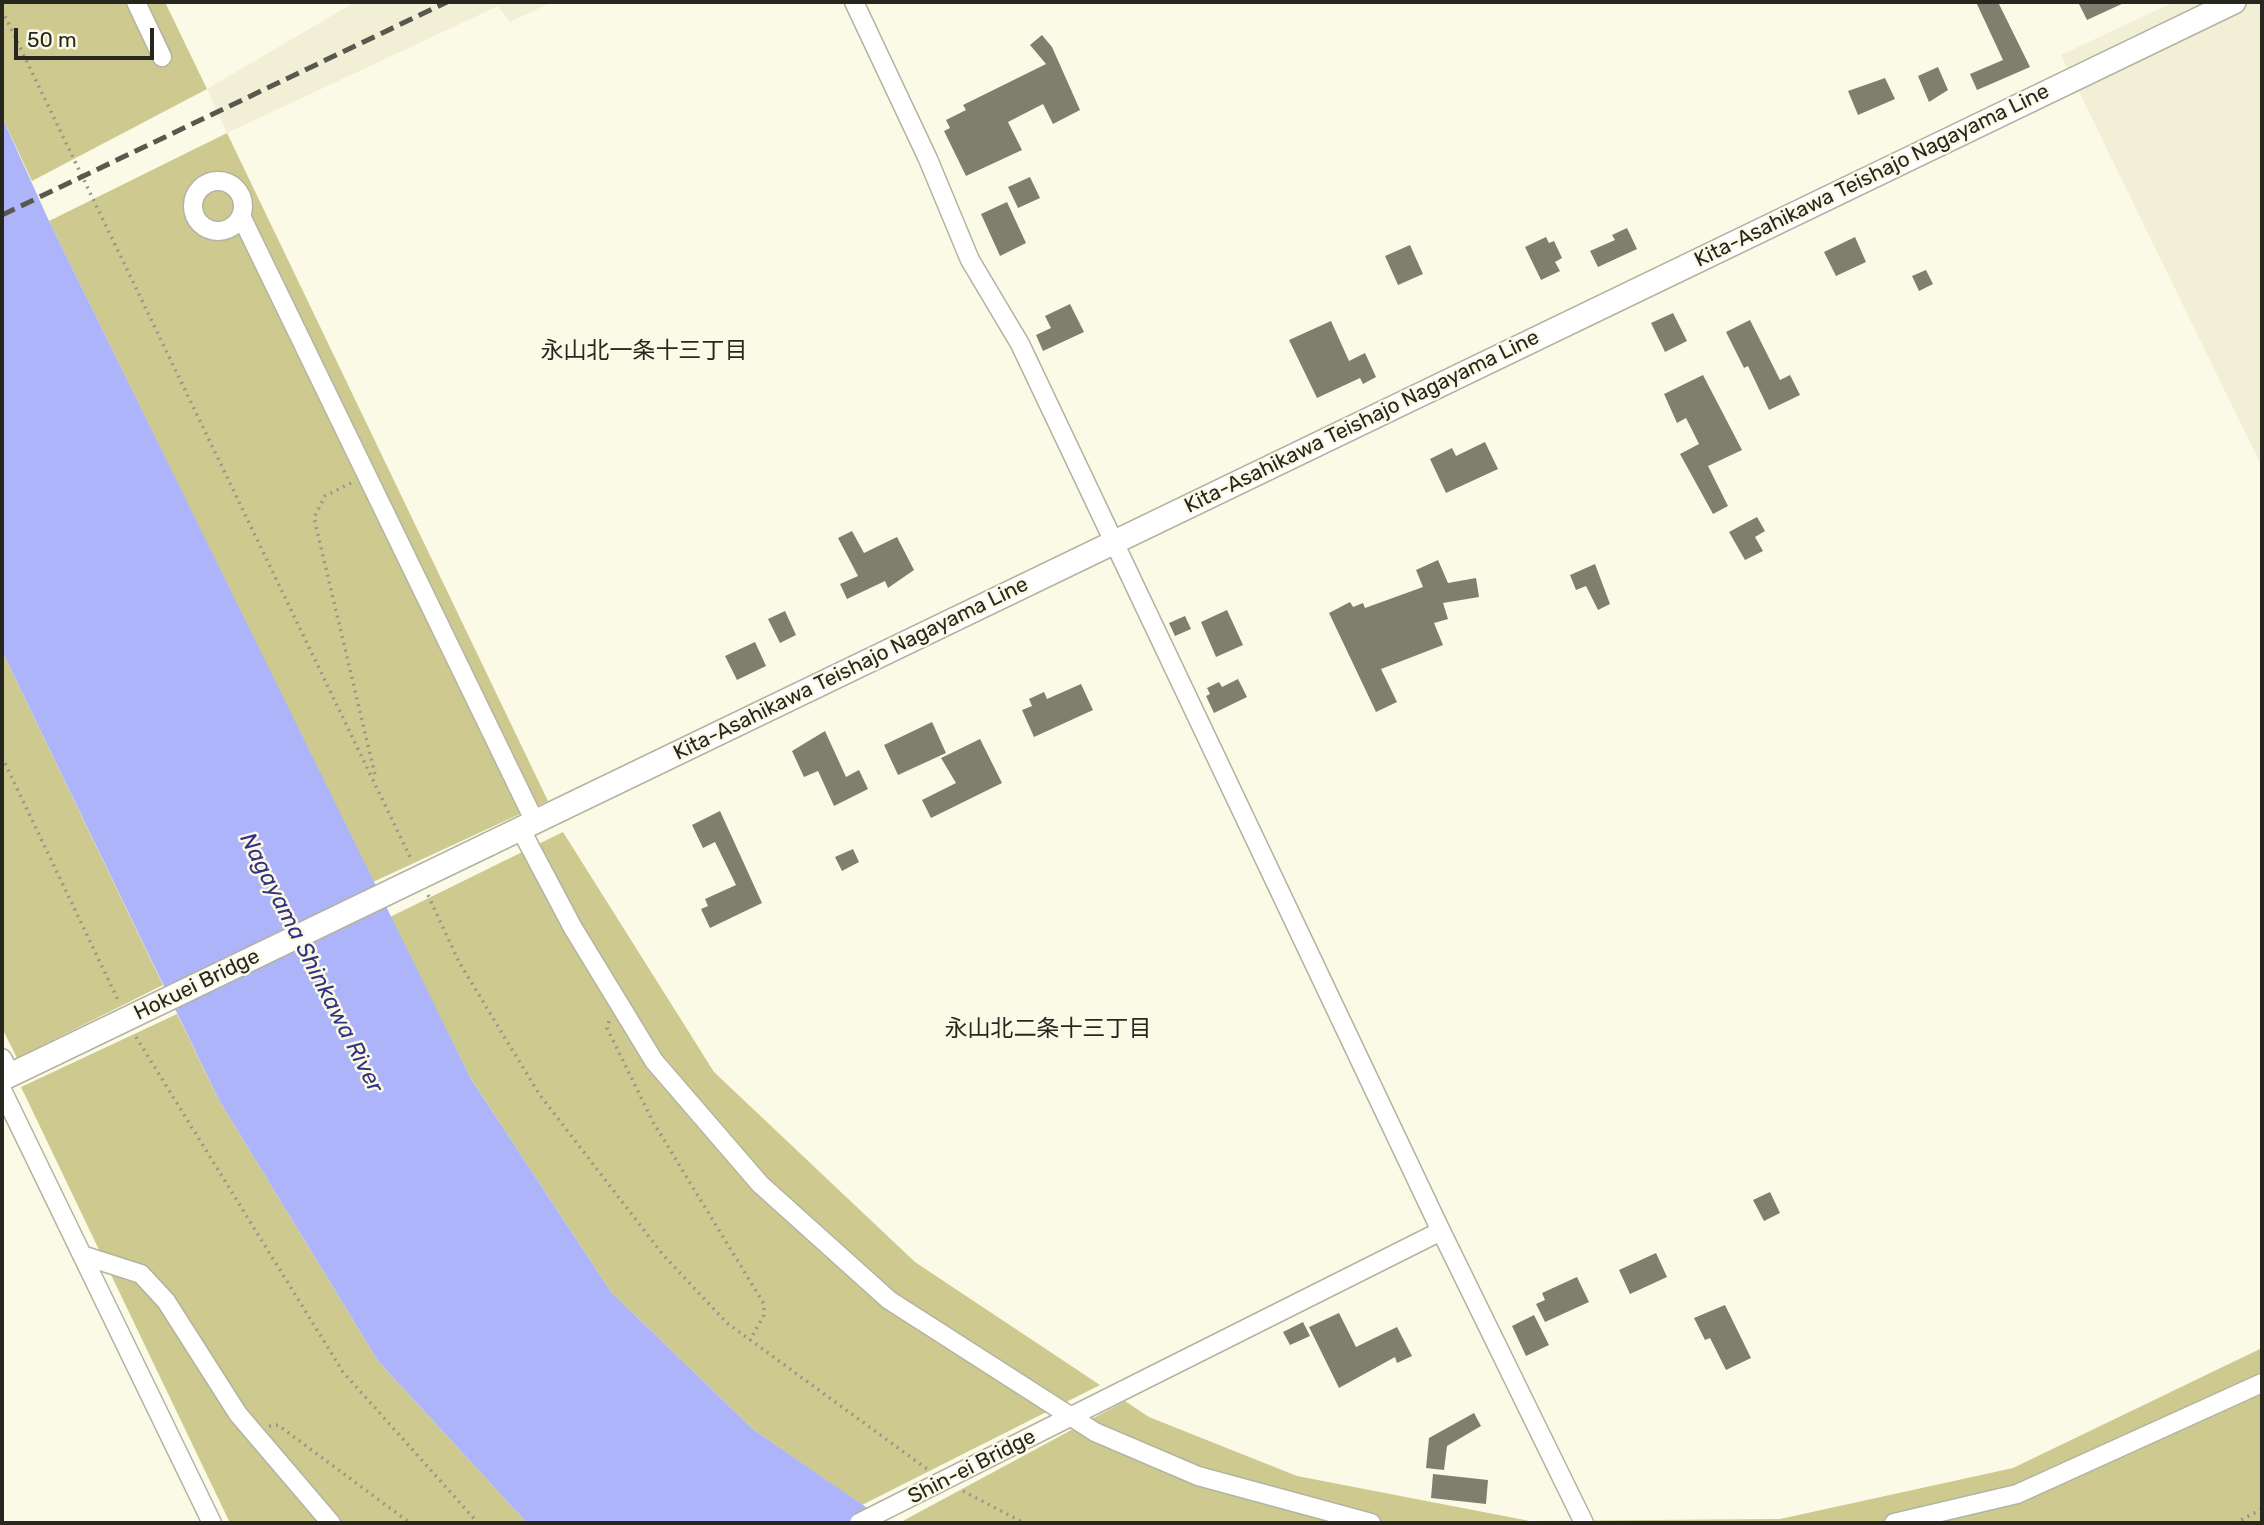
<!DOCTYPE html>
<meta charset="utf-8">
<style>
body{margin:0}
#map{position:relative;width:2264px;height:1525px;overflow:hidden;background:#fbfae7;font-family:Rubik,sans-serif}
canvas{display:block}
.frame{position:absolute;inset:0;border:4px solid #272720;pointer-events:none}
.scale{position:absolute;left:14px;top:28px;width:140px;height:32px;box-sizing:border-box;border:4px solid #272720;border-top:0;padding-left:9px;font-size:21px;line-height:24px;white-space:nowrap;color:#272720;-webkit-text-stroke:5px #fbfae7;paint-order:stroke}
</style>
<div id="map">
<canvas width="2264" height="1525"></canvas>
<div class="frame"></div>
<div class="scale">50 m</div>
</div>
<script>
const c = document.querySelector('canvas').getContext('2d');
c.lineJoin = 'round';
function paint(path, color) { c.fillStyle = color; c.fill(path, 'evenodd'); }
const shape = rows => new Path2D(rows.map(r => 'M' + r).join(''));
function strokePath(path, color, width, dash) { c.strokeStyle = color; c.lineWidth = width; c.lineCap = dash ? 'butt' : 'round'; c.setLineDash(dash || []); c.stroke(path); }
function drawText(font, color, halo, rows, align = 'center') {
  c.font = font + ' Rubik,"Noto Sans JP",sans-serif'; c.lineWidth = 5; c.setLineDash([]); c.textBaseline = 'middle'; c.strokeStyle = halo; c.fillStyle = color; for (const [text, x, y, turn = 0] of rows) {
    c.save(); c.translate(x, y); c.rotate((+turn || 0) * Math.PI / 180); c.textAlign = isNaN(turn) ? turn : align; if (halo) c.strokeText(text, 0, 0); c.fillText(text, 0, 0); c.restore();
  }
}
const built = shape([
 [355,2,552,2,510,22,498,6,227,133,207,89],
 [2174,2,2262,2,2262,467,2061,55]
]);
const green = shape([
 [2,2,165,2,207,89,32,181,2,117],
 [227,133,548,801,373,882,49,221],
 [2,651,163,985,17,1058,2,1028],
 [563,832,714,1072,915,1262,1100,1385,862,1505,754,1430,611,1292,471,1079,390,917],
 [177,1014,219,1100,378,1361,527,1523,230,1523,21,1087],
 [2262,1348,2262,1523,899,1523,1125,1401,1149,1417,1297,1476,1530,1521,1780,1519,2013,1468]
]);
const water = shape([
 [2,117,49,221,471,1079,611,1292,754,1430,889,1523,527,1523,378,1361,219,1100,2,651]
]);
const building = shape([
 [1976,2,1998,2,2030,67,1977,90,1970,74,2003,60],
 [2078,2,2126,2,2087,20],
 [1042,35,1052,47,1080,110,1053,124,1043,104,1008,122,1022,150,966,176,944,131,950,128,946,120,966,110,963,105,1046,64,1030,45],
 [1938,67,1948,90,1929,102,1918,76],
 [1885,78,1895,99,1858,115,1848,91],
 [1030,177,1040,198,1018,208,1008,187],
 [1007,202,1026,243,1000,256,981,214],
 [1627,228,1637,249,1598,267,1590,251,1615,240,1612,235],
 [1546,237,1549,243,1554,241,1562,258,1555,262,1560,271,1541,280,1525,247],
 [1855,237,1866,262,1836,276,1824,252],
 [1410,245,1423,274,1398,285,1385,256],
 [1926,270,1933,284,1919,291,1912,276],
 [1070,304,1084,332,1043,351,1036,335,1051,328,1045,316],
 [1673,313,1687,341,1665,352,1651,323],
 [1750,320,1780,380,1790,375,1800,395,1769,410,1748,366,1744,368,1726,332],
 [1331,321,1349,361,1365,353,1376,377,1363,384,1360,378,1317,398,1289,340],
 [1703,375,1742,450,1708,466,1728,506,1713,514,1680,454,1699,444,1686,418,1677,423,1664,394],
 [1485,442,1498,469,1446,493,1430,459,1452,448,1456,456],
 [1757,517,1765,531,1755,537,1763,551,1745,560,1729,532],
 [852,531,864,553,897,537,914,570,888,588,885,581,847,599,840,584,858,576,838,538],
 [1438,560,1448,583,1476,578,1479,597,1443,603,1448,619,1434,623,1443,645,1381,669,1397,702,1376,712,1329,613,1350,602,1353,607,1363,603,1365,608,1423,587,1416,570],
 [1595,564,1610,604,1598,610,1586,586,1576,590,1570,575],
 [1227,610,1243,645,1216,657,1201,622],
 [785,611,796,635,780,643,768,619],
 [1185,616,1191,629,1175,636,1169,623],
 [755,642,766,666,737,680,725,656],
 [1238,679,1247,697,1214,713,1206,696,1210,694,1207,688,1219,682,1222,687],
 [1081,684,1093,710,1034,737,1022,710,1032,706,1029,699,1044,692,1047,699],
 [932,722,946,753,898,775,884,745],
 [825,731,846,777,859,770,868,789,834,806,818,771,804,777,792,751],
 [980,739,1002,783,931,818,922,800,956,783,941,758],
 [720,811,762,903,710,928,701,909,708,906,705,899,736,885,715,842,703,848,692,825],
 [853,849,859,862,842,871,835,857],
 [1770,1192,1780,1213,1764,1221,1753,1200],
 [1656,1253,1667,1277,1630,1294,1619,1270],
 [1577,1277,1589,1302,1545,1322,1536,1304,1545,1300,1542,1293],
 [1725,1305,1751,1358,1726,1370,1710,1338,1705,1340,1694,1318],
 [1339,1313,1356,1347,1397,1327,1412,1356,1397,1363,1395,1357,1339,1388,1309,1327],
 [1534,1315,1549,1345,1526,1356,1512,1326],
 [1303,1322,1310,1336,1290,1345,1283,1332],
 [1474,1413,1481,1426,1447,1446,1444,1470,1426,1468,1429,1438],
 [1433,1474,1488,1480,1486,1504,1431,1498]
]);
const path = shape([
 [2,10,411,859],
 [351,483,325,496,314,518,375,775],
 [2,757,119,1002],
 [428,895,459,962,539,1094,664,1256,727,1323,927,1469],
 [609,1021,607,1028,653,1122,764,1304,764,1315,750,1340],
 [136,1037,343,1372,478,1523],
 [269,1426,278,1425,410,1523],
 [963,1491,1024,1523],
 [2235,1523,2262,1509]
]);
const minor = shape([
 [136,2,162,57],
 [854,2,928,159,970,260,1020,344,1441,1231,1584,1523],
 '193 206a25 25 0 1 1 50 0a25 25 0 1 1-50 0Z',
 [241,216,535,822],
 [520,828,573,928,654,1061,760,1184,889,1300,1095,1432,1198,1476,1371,1523],
 [2,1058,11,1075],
 [2,1090,212,1523],
 [85,1256,141,1274,166,1301,238,1414,331,1523],
 [1046,1429,1441,1231],
 [1894,1523,2017,1494,2262,1383]
]);
const major = shape([
 [489,844,2234,2],
 [2,1079,56,1053]
]);
const rail = shape([
 [2,215,447,2]
]);
const minorBridge = shape([
 [859,1523,1046,1429]
]);
const majorBridge = shape([
 [56,1053,489,844]
]);
const streetNames = [
 ["Kita-Asahikawa Teishajo Nagayama Line",1872,176,-26],
 ["Kita-Asahikawa Teishajo Nagayama Line",1362,422,-26],
 ["Kita-Asahikawa Teishajo Nagayama Line",851,669,-26],
 ["Hokuei Bridge",197,985,-26],
 ["Shin-ei Bridge",972,1467,-27]
];
const neighbourhoodNames = [
 ["永山北一条十三丁目",644,351],
 ["永山北二条十三丁目",1048,1029]
];
const waterNames = [
 ["Nagayama Shinkawa River",311,963,63]
];
paint(built, '#f1efd5');
paint(green, '#ceca8f');
paint(water, '#aeb4fa');
paint(building, '#807f6f');
strokePath(minor, '#b3b3a1', 21);
strokePath(major, '#b3b3a1', 26);
strokePath(path, '#98978a', 3.5, [2, 5]);
strokePath(minor, '#fff', 18);
strokePath(major, '#fff', 23);
strokePath(rail, '#58584e', 5, [14, 7]);
strokePath(minorBridge, '#b3b3a1', 21, []);
strokePath(majorBridge, '#b3b3a1', 26, []);
strokePath(minorBridge, '#fff', 18);
strokePath(majorBridge, '#fff', 23);
drawText('21px', '#272720', '#fbfae7', streetNames);
drawText('23px', '#272720', '#fbfae7', neighbourhoodNames);
drawText('italic 23px', '#343180', '#fbfae7', waterNames);
</script>
